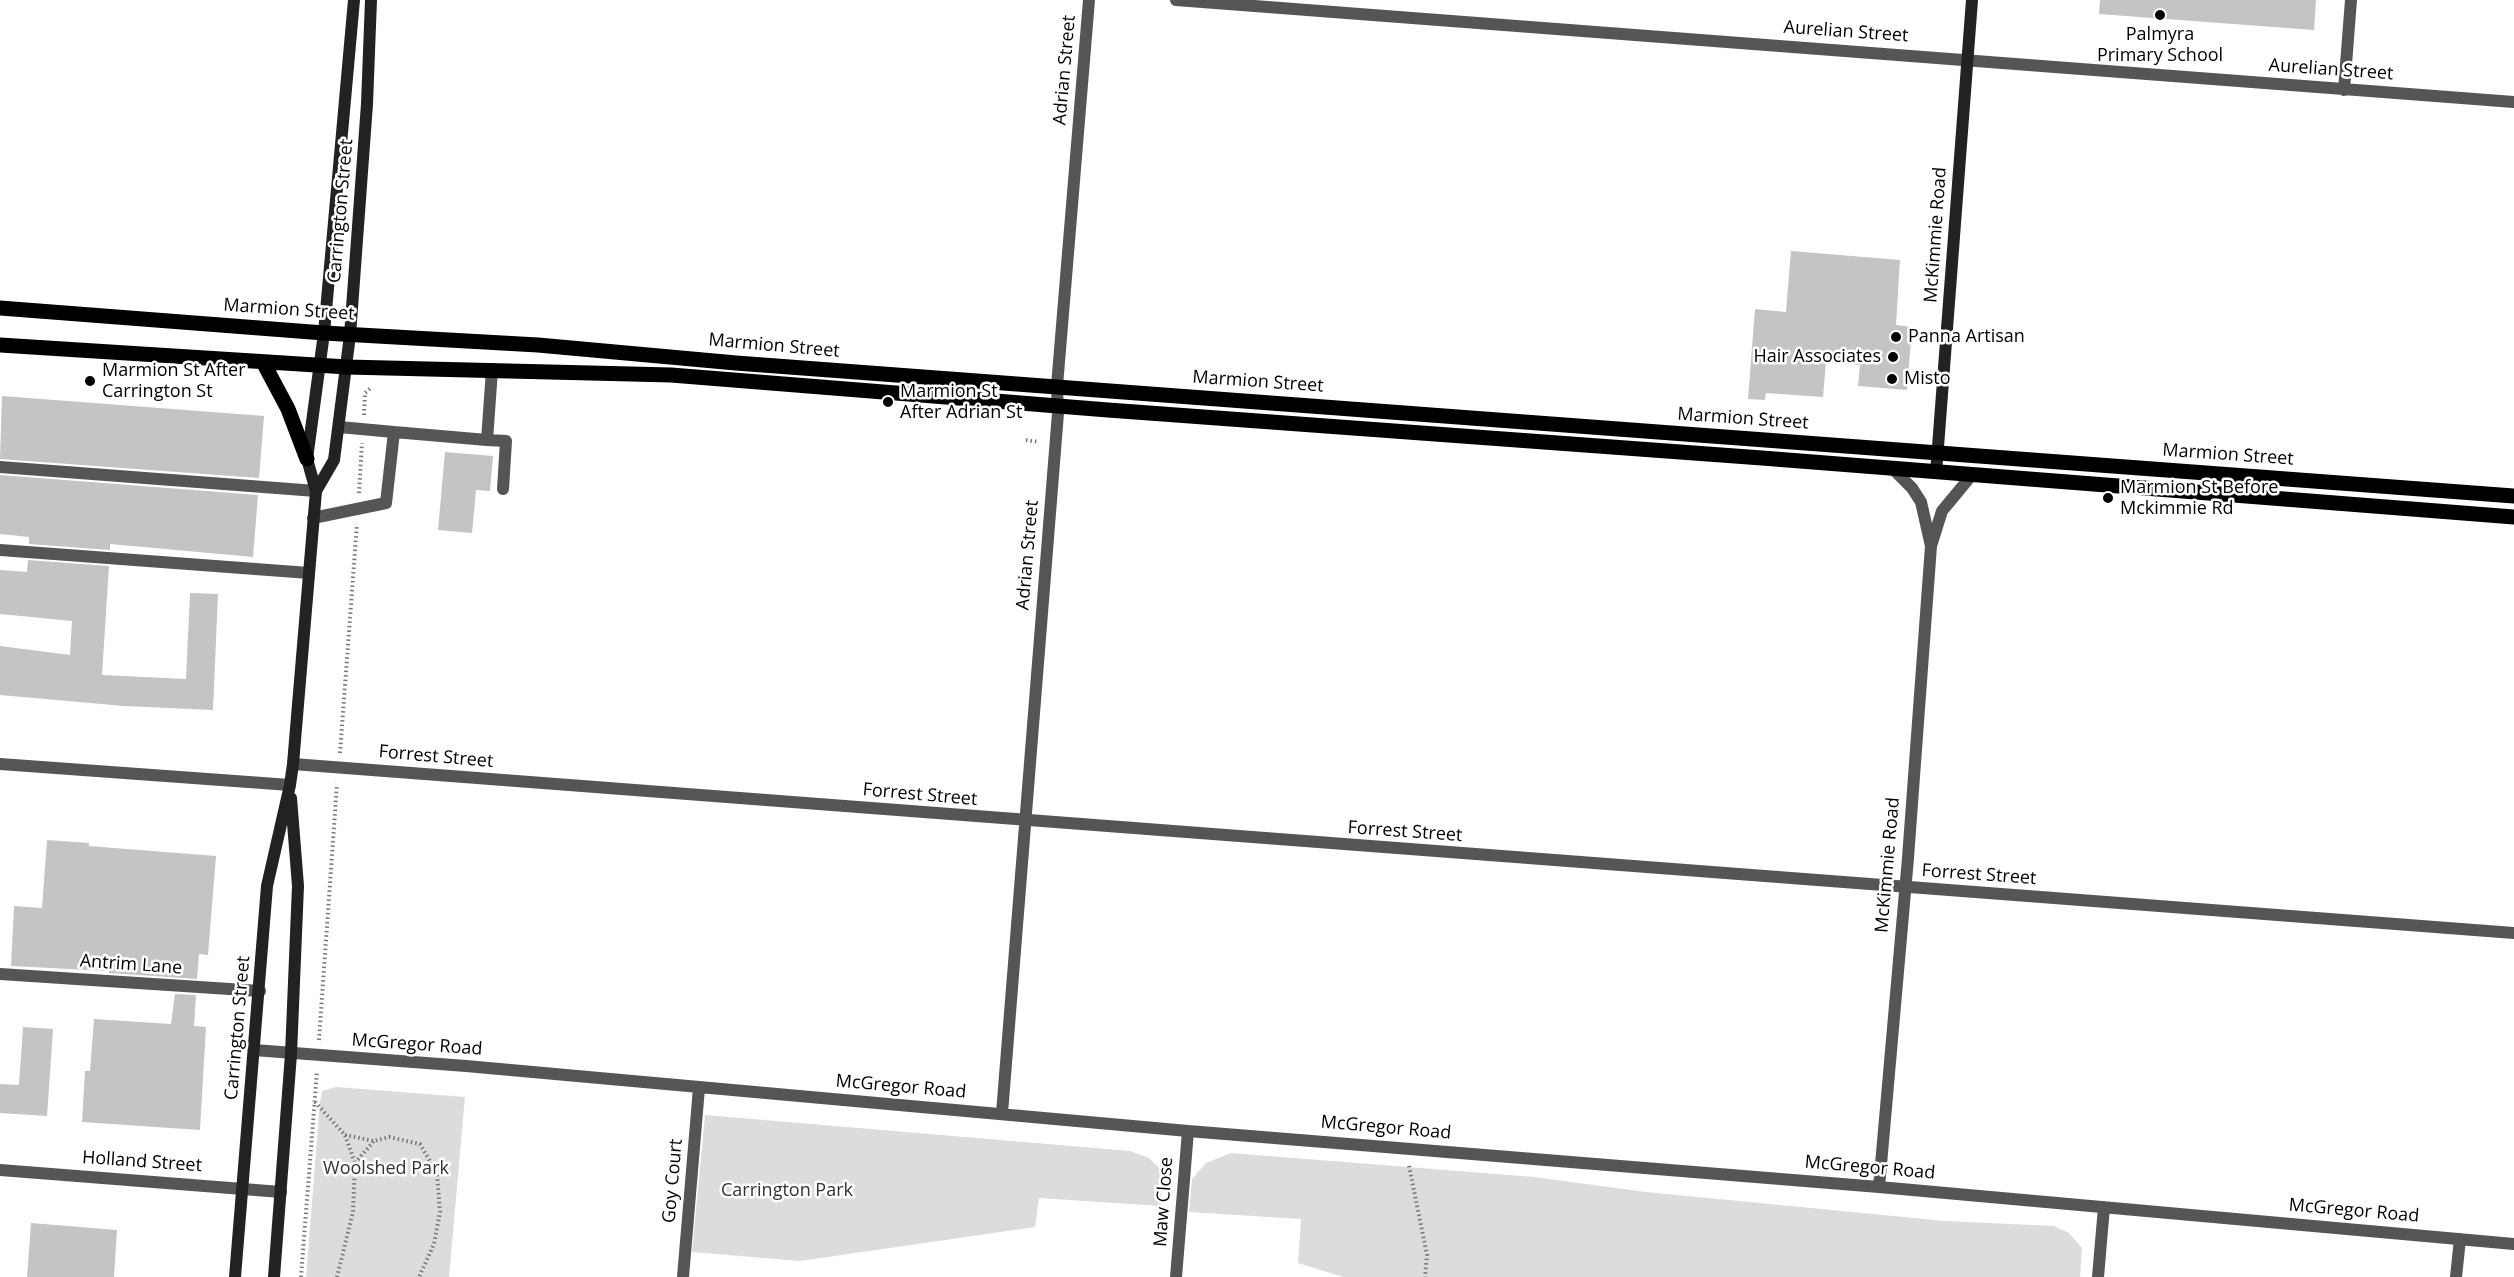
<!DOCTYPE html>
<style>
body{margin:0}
canvas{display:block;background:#fff}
</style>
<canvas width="2514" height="1277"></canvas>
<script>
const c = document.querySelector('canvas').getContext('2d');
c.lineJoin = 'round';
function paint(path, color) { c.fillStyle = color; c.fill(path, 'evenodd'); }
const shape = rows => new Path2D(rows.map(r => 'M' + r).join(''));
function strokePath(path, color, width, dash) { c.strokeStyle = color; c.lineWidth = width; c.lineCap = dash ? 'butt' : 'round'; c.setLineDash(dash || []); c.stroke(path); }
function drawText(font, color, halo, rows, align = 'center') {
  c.font = font + ' "Open Sans",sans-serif'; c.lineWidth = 5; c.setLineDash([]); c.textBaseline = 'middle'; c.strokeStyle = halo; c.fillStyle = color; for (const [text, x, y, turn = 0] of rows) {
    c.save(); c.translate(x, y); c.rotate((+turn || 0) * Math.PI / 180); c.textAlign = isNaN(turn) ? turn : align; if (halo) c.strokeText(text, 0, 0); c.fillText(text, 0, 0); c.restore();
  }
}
const green = shape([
 [336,1087,465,1097,449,1277,306,1277,320,1102,322,1091],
 [705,1115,1130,1151,1149,1158,1163,1172,1161,1206,1039,1198,1035,1227,800,1261,692,1252],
 [1231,1153,1534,1177,1646,1192,1945,1221,2054,1226,2069,1233,2082,1248,2080,1277,1343,1277,1298,1263,1301,1219,1189,1212,1192,1179,1206,1163]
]);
const building = shape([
 [2100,0,2316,0,2314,30,2099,14],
 [1791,251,1900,260,1896,325,1912,327,1907,390,1858,386,1860,365,1826,362,1823,397,1766,393,1765,400,1748,399,1755,309,1786,312],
 [2,396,264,416,259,478,0,459],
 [445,452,493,456,490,491,476,490,472,533,438,530],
 [0,475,258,495,253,557,110,544,110,550,29,544,29,537,0,534],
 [28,560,109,566,102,675,186,679,190,593,218,594,213,710,124,706,0,695,0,646,70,655,72,621,0,614,0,570,27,572],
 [47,840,89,843,89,846,216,856,208,955,199,954,197,979,109,973,109,971,11,966,14,906,42,908],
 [175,994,196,995,194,1026,206,1027,200,1130,82,1122,85,1071,90,1071,94,1019,171,1024],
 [23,1027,53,1029,47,1116,0,1113,0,1084,19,1085],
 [31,1223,117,1230,114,1277,27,1277]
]);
const path = shape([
 [364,415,365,393,372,387],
 [1026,440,1039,442],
 [359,493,362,443],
 [340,753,357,524],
 [319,1040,337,784],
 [315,1102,345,1135,355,1163,353,1212,337,1277],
 [345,1135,374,1141,389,1137,420,1144,437,1173,440,1212,434,1244,419,1277],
 [355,1163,374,1141],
 [1409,1166,1427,1255,1425,1277],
 [301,1277,317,1071]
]);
const service = shape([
 [339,427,394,432],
 [487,440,506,441,503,489],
 [0,467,316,491],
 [313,518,386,503,394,432,487,440,492,370],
 [0,550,309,573],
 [0,974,260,991]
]);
const minor = shape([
 [1176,0,2514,102],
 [2344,90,2351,0],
 [1931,546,1942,511,1971,476],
 [0,764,290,785],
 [293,764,2514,933],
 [254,1050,466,1066,1188,1131,1879,1187,2514,1244],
 [1002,1113,1058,413,1057,386,1089,0],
 [0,1170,281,1192],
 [1879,1187,1908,858,1931,546,1921,502,1912,488,1893,469],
 [683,1277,699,1088],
 [1176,1277,1188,1131],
 [2098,1277,2104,1207],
 [2456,1277,2460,1239]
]);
const secondary = shape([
 [1936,473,1972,0],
 [316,491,334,460,350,335,367,104,371,0],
 [235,1277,267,886,290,785,293,764,316,491,307,459,324,333,354,0],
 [274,1277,291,1054,298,886,291,798]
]);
const primary = shape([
 [0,308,324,333,538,345,736,363,2514,496],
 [0,345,347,367,671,375,1108,410,1762,458,2514,517],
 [263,362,288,409,307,459]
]);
const markers = [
 [2160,15,6,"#000"],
 [1896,337,6,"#000"],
 [1893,357,6,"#000"],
 [1892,379,6,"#000"],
 [90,381,6,"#000"],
 [888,402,6,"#000"],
 [2108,498,6,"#000"]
];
const streetNames = [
 ["Aurelian Street",1846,32,4],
 ["Adrian Street",1065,70,-85],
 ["Aurelian Street",2331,70,4],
 ["Carrington Street",341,211,-85],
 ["McKimmie Road",1936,235,-86],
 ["Marmion Street",289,310,4],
 ["Marmion Street",774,346,5],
 ["Marmion Street",1258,382,4],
 ["Marmion Street",1743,419,4],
 ["Marmion Street",2228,455,4],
 ["Adrian Street",1028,555,-85],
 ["Forrest Street",436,757,5],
 ["Forrest Street",920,795,5],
 ["Forrest Street",1405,832,4],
 ["McKimmie Road",1888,865,-85],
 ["Forrest Street",1979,875,4],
 ["Antrim Lane",131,965,4],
 ["Carrington Street",238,1028,-85],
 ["McGregor Road",417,1045,4],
 ["McGregor Road",901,1087,5],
 ["McGregor Road",1386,1128,5],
 ["Holland Street",142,1162,4],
 ["McGregor Road",1870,1168,5],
 ["Goy Court",673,1181,-85],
 ["Maw Close",1164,1202,-86],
 ["McGregor Road",2354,1211,5]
];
const poiNames = [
 ["Palmyra",2160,35,"center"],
 ["Primary School",2160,56,"center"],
 ["Panna Artisan",1908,337],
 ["Hair Associates",1881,357,"right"],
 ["Marmion St After",102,371],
 ["Carrington St",102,392],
 ["Misto",1904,379],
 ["Marmion St",900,392],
 ["After Adrian St",900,413],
 ["Marmion St Before",2120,488],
 ["Mckimmie Rd",2120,509]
];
const parkNames = [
 ["Woolshed Park",386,1169],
 ["Carrington Park",787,1191]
];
paint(green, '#dcdcdc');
paint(building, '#c4c4c4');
strokePath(path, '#777', 4, [1.5, 3]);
strokePath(service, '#555', 12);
strokePath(minor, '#555', 12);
strokePath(secondary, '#222', 12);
strokePath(primary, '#000', 15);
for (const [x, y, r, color] of markers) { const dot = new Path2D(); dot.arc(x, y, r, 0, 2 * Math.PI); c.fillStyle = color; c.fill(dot); strokePath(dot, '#fff', 2); }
drawText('18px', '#000', '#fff', streetNames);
drawText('18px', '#000', '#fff', poiNames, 'left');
drawText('18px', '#333', '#fff', parkNames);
</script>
